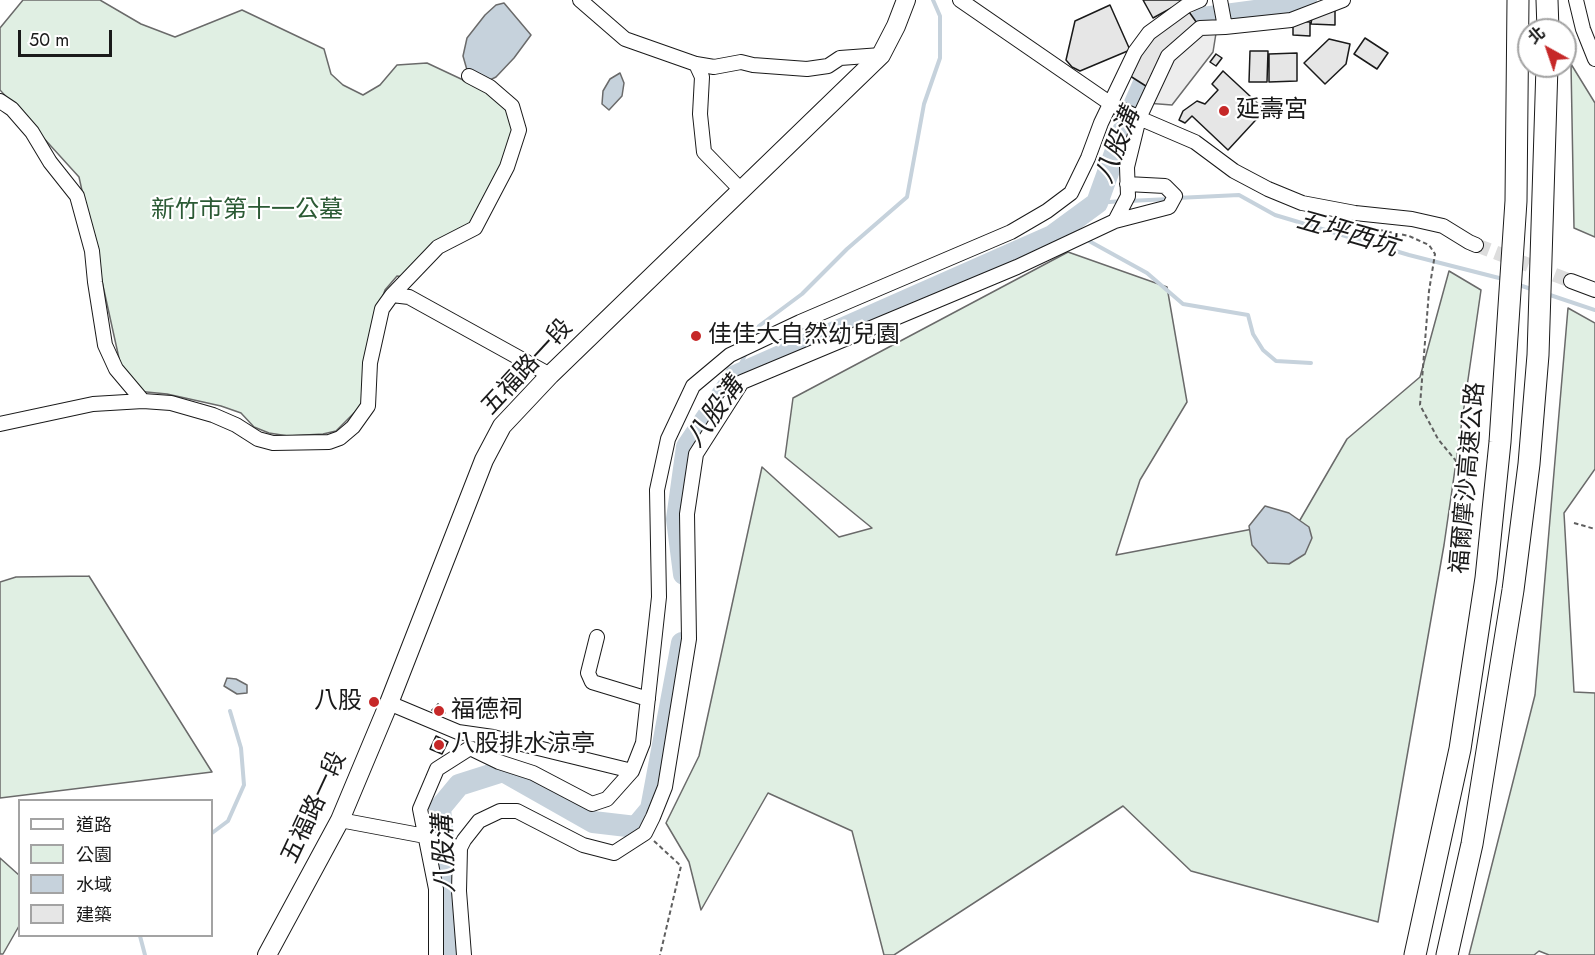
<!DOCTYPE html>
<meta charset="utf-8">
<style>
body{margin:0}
#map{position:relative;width:1595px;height:955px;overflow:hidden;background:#fff;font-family:Jost,"Noto Sans TC",sans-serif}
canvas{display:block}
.legend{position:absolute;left:18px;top:799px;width:195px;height:138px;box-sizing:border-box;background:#fff;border:2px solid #a3a3a3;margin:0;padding:8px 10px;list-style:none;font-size:18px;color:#1a1a1a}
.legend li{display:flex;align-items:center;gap:12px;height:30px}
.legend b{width:30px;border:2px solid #a3a3a3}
.north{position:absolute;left:1517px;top:18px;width:60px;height:60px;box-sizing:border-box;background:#fff;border:2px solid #a3a3a3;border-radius:50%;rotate:320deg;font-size:16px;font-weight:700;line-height:24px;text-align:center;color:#1a1a1a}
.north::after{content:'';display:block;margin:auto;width:21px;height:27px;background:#c62828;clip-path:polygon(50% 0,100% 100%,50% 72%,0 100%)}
.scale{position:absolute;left:18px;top:30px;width:94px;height:27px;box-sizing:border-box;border:3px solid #1a1a1a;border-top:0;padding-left:8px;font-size:18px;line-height:21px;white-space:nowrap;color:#1a1a1a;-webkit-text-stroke:4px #fff;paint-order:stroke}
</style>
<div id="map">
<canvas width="1595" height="955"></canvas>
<ul class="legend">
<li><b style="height:8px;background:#fff"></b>道路</li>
<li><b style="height:16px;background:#e0efe3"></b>公園</li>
<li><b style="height:16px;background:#c6d2dc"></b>水域</li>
<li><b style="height:16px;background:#e6e6e6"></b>建築</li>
</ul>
<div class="north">北</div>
<div class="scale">50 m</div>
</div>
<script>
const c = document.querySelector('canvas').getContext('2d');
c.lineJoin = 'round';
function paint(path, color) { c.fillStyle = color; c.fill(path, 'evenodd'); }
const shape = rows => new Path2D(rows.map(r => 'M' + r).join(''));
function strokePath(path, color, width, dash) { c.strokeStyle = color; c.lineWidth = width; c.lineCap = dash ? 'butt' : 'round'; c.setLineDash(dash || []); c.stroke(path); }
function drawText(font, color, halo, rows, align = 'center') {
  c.font = font + ' Jost,"Noto Sans TC",sans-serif'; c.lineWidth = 4.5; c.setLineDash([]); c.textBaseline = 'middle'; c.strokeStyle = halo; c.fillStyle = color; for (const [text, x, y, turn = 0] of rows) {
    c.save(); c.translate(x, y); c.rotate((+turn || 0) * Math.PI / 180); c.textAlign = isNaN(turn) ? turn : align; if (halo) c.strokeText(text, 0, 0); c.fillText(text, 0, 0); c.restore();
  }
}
const green = shape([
 [23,0,100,0,141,24,175,37,242,10,324,49,331,74,343,85,363,95,380,85,397,65,427,63,493,94,508,106,512,122,512,141,505,162,472,224,405,277,397,276,385,290,372,327,361,406,336,431,323,434,288,436,269,433,254,427,241,413,221,406,167,394,126,390,79,177,0,90,0,28,23,0],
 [1571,64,1595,103,1595,237,1574,228,1571,64],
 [1068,252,1167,287,1187,402,1140,480,1116,555,1300,520,1347,439,1420,377,1449,271,1481,290,1444,545,1378,922,1191,871,1123,806,894,955,884,955,852,831,768,793,701,910,689,862,666,823,699,756,762,467,839,537,872,528,785,457,793,398,1068,252],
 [1568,308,1595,323,1595,469,1564,513,1574,692,1595,693,1595,955,1549,955,1539,951,1534,955,1469,955,1535,695,1568,308],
 [89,576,212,772,0,798,0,582,16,577,89,576],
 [0,858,20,876,19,926,3,954,0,954,0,858]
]);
const parking = shape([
 [1217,27,1213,52,1172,105,1146,103,1168,56,1200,28,1217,27]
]);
const water = shape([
 [504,3,531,35,514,58,496,77,488,81,467,70,463,56,467,38,485,15,496,5,504,3],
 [620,73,624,83,622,96,609,110,602,104,603,91,610,79,620,73],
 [1265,506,1289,513,1309,527,1312,538,1305,554,1289,564,1268,563,1252,545,1249,526,1265,506],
 [227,678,236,679,247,685,247,693,237,694,224,686,227,678]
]);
const stream = shape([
 [1177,198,1239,195,1275,215,1409,255,1503,279],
 [1129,201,1169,199],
 [1097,203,1122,201],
 [1064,227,1075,233],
 [1089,241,1147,273,1183,304,1248,315,1253,334,1263,350,1276,361,1311,363],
 [1516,284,1534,290],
 [1547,294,1595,310],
 [753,339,759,326,802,294,847,249,907,197,924,104,940,58,940,16,933,0],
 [735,376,747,351],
 [212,833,228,821,244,785,241,748,230,711],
 [140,936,145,955]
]);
const river = shape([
 [684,574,677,519,687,447,735,376,1052,236,1097,203,1123,131,1155,57,1203,18,1299,5,1306,0],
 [447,955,449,901,440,808,459,785,503,771,593,822,636,827,651,809,682,643]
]);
const building = shape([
 [1143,0,1186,0,1153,18,1143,0],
 [1110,5,1130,50,1080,71,1072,67,1066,60,1075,21,1110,5],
 [1187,9,1199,26,1149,88,1127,74,1160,29,1187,9],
 [1335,10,1335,25,1311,24,1312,17,1335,10],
 [1293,21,1310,22,1310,36,1293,35,1293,21],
 [1365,38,1388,53,1377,69,1354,54,1365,38],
 [1329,39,1350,44,1346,64,1325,84,1304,63,1329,39],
 [1250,51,1268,51,1267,82,1249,82,1250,51],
 [1297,53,1297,81,1269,82,1269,54,1297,53],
 [1216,54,1222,58,1216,66,1210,62,1216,54],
 [1223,71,1265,110,1228,150,1192,116,1185,123,1179,120,1183,111,1197,101,1205,104,1218,90,1212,84,1223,71],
 [438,704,445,713,439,718,432,710,438,704],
 [436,736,448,742,442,754,430,749,436,736]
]);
const minorTunnel = shape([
 [1476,245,1571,281]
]);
const path = shape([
 [1380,230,1409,236,1429,245,1435,254,1429,291,1420,405,1438,439,1470,478],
 [1574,523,1595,529],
 [654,841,681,866,660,955]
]);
const minor = shape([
 [580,0,625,39,696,64,714,67,741,62,753,65,807,69,828,66,840,58,881,55],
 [960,0,1111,104,1139,118,1195,142,1234,171,1268,189,1302,203,1355,213,1412,219,1443,226,1469,242,1476,245],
 [1220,0,1225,27],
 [1576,0,1583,29,1595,59],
 [696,64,702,77,700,114,704,152,741,190],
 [0,101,12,109,32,132,50,162,77,196,92,251,95,282,105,345,116,369,143,401],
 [1115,221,1128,196,1127,167,1139,118,1168,56,1200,28,1225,27,1291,20,1343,0],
 [1571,281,1595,290],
 [392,295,438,247,475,228,507,167,519,130,512,106,490,87,469,76],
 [0,424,93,404,143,401,171,403,213,415,236,425,258,439,273,443,329,442,340,438,353,427,368,406,370,363,382,309,392,295,409,297,550,375],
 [597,637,588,673,592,682,648,699],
 [389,703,458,732,493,737,632,771],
 [340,820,425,836,460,848],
 [436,955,436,889,420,809,437,769,470,748,499,762,533,773,592,804,607,799,632,771,643,743,659,597,657,490,668,439,693,386,730,355,800,322,1011,232,1047,211,1071,193,1088,158,1101,123,1135,52,1149,33,1186,6,1200,0],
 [464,955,459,891,460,848,464,840,479,821,500,811,517,811,583,845,614,853,645,833,653,817,665,787,689,639,687,514,696,454,742,382,1017,267,1115,221,1169,207,1175,196,1165,186,1127,184]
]);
const major = shape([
 [267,955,340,820,389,703,484,460,502,426,550,375,881,55,896,26,906,0]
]);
const highway = shape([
 [1547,0,1548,30],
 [1415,955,1460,749,1486,578,1500,442,1516,201,1518,0],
 [1447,955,1472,844,1513,590,1529,464,1538,355,1547,66]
]);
const markers = [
 [1224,111,6,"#c62828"],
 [696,336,6,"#c62828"],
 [374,702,6,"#c62828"],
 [439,711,6,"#c62828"],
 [439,745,6,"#c62828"]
];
const poiNames = [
 ["延壽宮",1236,111],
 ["佳佳大自然幼兒園",708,336],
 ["八股",362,702,"right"],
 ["福德祠",451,711],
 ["八股排水涼亭",451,745]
];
const parkNames = [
 ["新竹市第十一公墓",247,211]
];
const streetNames = [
 ["五福路一段",528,368,-47],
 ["福爾摩沙高速公路",1469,478,-85],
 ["五福路一段",315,808,-65]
];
const waterNames = [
 ["八股溝",1119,146,-68],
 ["五坪西坑",1347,235,16],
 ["八股溝",716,413,-54],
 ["八股溝",446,854,-92]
];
paint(green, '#e0efe3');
strokePath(green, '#6a6a6a', 1.5);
paint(parking, '#ededed');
strokePath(parking, '#6a6a6a', 1.5);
paint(water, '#c6d2dc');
strokePath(water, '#6a6a6a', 1.5);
strokePath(stream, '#c6d2dc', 4);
strokePath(river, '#c6d2dc', 22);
paint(building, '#e6e6e6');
strokePath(building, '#1a1a1a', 1.5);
strokePath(minorTunnel, '#ddd', 14, [14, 7]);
strokePath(minor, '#1a1a1a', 16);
strokePath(major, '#1a1a1a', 20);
strokePath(highway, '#1a1a1a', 23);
strokePath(path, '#5f5f5f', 2, [4.5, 3]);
strokePath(minor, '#fff', 14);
strokePath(major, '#fff', 18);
strokePath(highway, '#fff', 21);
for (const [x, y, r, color] of markers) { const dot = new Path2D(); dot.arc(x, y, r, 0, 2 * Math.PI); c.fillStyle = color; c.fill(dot); strokePath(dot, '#fff', 2); }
drawText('24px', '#1a1a1a', '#fff', poiNames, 'left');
drawText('24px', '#2b5a34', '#fff', parkNames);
drawText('24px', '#1a1a1a', '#fff', streetNames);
drawText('italic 26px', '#1a1a1a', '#fff', waterNames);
</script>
